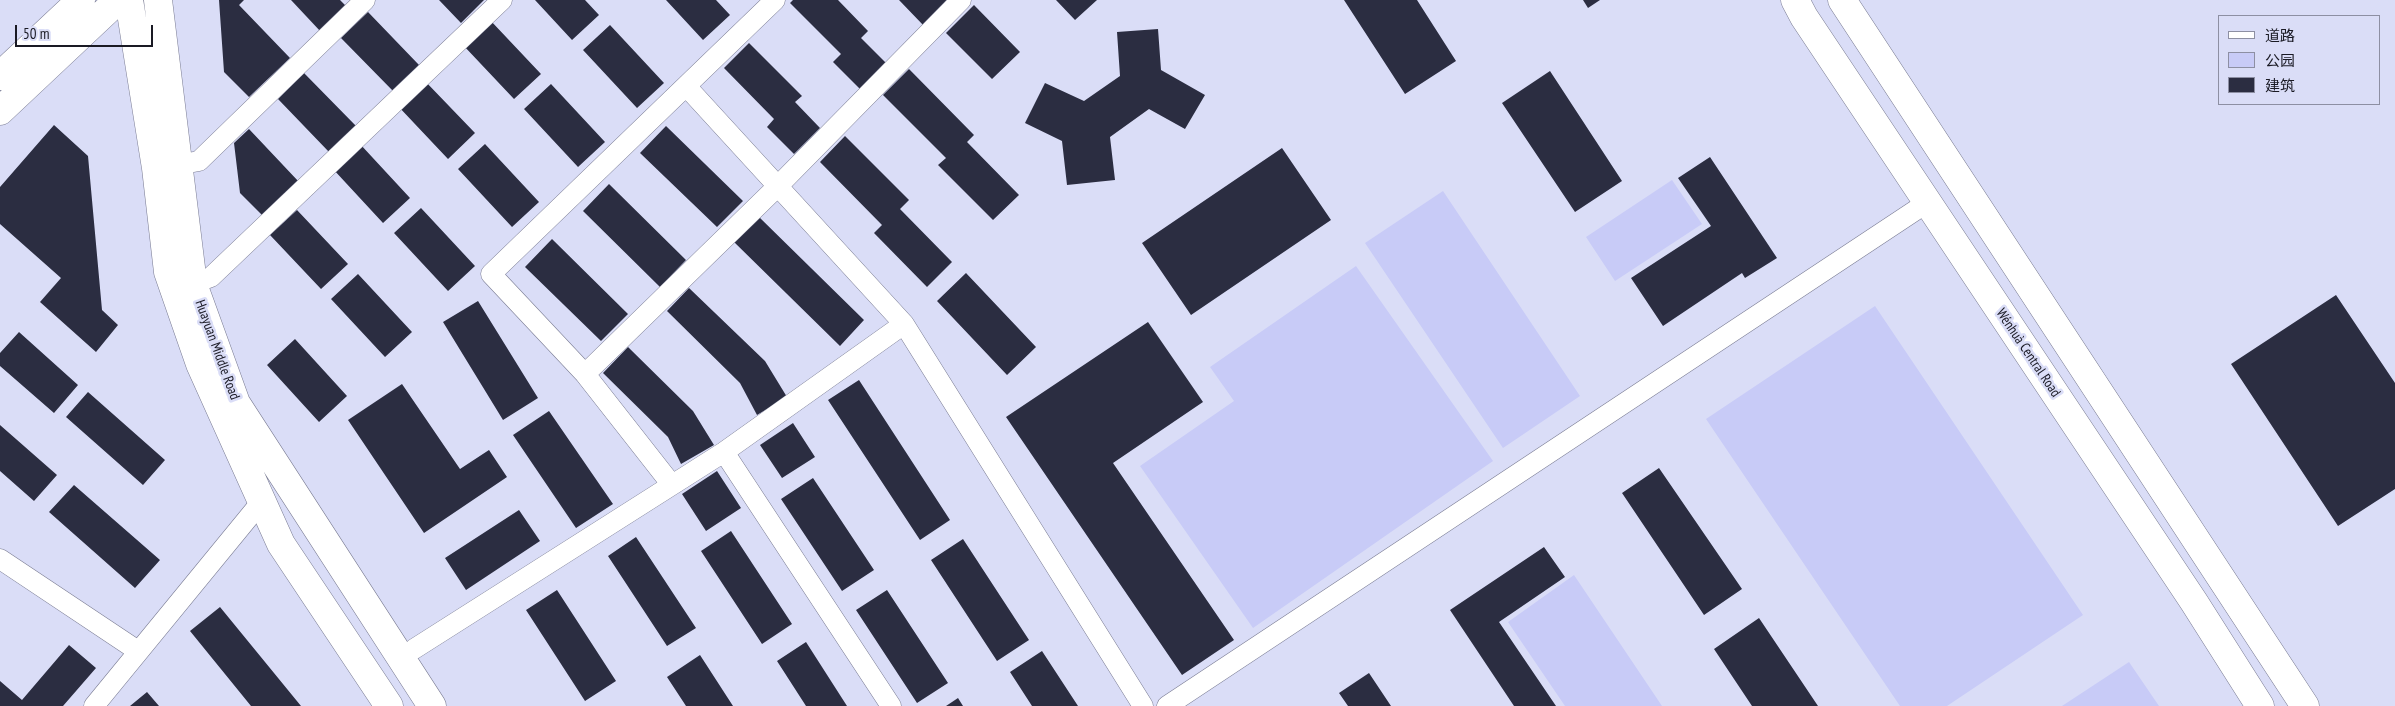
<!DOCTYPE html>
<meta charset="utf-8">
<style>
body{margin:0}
#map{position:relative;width:2395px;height:706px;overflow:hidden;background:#daddf7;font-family:"PT Sans Narrow","Noto Sans SC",sans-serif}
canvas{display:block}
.legend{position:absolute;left:2218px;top:15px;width:162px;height:90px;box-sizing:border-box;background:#daddf7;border:1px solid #8d8fa3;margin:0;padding:6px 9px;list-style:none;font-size:15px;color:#1a1a24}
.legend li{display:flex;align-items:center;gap:10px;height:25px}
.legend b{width:25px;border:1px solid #8d8fa3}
.scale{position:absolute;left:15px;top:25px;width:138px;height:22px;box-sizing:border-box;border:2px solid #1a1a24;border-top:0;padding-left:6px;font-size:15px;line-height:18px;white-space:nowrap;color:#1a1a24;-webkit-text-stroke:4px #daddf7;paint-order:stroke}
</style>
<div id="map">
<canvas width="2395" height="706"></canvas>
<ul class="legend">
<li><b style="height:6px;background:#fff"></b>道路</li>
<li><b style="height:14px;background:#c8cbf7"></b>公园</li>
<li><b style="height:14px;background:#2b2d41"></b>建筑</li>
</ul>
<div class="scale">50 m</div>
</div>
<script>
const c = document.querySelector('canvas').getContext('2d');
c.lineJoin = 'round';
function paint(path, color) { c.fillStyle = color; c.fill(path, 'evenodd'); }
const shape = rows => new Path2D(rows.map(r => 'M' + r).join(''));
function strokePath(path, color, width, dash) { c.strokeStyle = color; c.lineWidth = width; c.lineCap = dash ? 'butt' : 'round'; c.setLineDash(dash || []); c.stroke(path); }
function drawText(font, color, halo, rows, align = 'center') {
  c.font = font + ' "PT Sans Narrow",sans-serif'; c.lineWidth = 5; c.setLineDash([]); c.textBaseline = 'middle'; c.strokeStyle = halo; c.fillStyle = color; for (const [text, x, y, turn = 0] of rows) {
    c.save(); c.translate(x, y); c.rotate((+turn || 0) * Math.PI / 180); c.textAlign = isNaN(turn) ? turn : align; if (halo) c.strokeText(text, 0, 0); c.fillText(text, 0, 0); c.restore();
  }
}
const green = shape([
 [1672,180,1702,224,1615,281,1586,237],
 [1443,191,1580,396,1503,448,1365,243],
 [1356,266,1493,461,1253,628,1140,466,1234,401,1210,367],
 [1875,306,2083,615,1947,706,1900,706,1706,419],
 [1574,575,1662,706,1565,706,1512,628,1508,622],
 [2129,662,2159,706,2062,706]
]);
const building = shape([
 [219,0,244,0,239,5,290,58,249,97,224,72],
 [291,0,340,0,347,7,321,32],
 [439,0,484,0,461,23],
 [535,0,585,0,599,15,572,40],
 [666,0,716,0,730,15,703,40],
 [793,0,838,0,868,31,861,38,887,64,860,89,833,62,841,54,790,3],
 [899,0,951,0,924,26],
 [1056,0,1097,0,1075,20],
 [1344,0,1417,0,1456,61,1405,94],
 [1583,0,1600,0,1588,8],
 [974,5,1020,52,992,79,946,33],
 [368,12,419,65,393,91,341,38],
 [490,20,541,74,514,99,463,45],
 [610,25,664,83,637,108,583,50],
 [1158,29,1161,70,1205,95,1185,129,1149,109,1110,137,1115,180,1067,185,1062,141,1025,123,1045,83,1084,101,1120,76,1117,32],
 [749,43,802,96,795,102,820,128,794,154,767,127,774,119,724,68],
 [909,69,974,135,967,142,1019,195,993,220,938,165,946,158,883,95],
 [1550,71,1622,181,1575,212,1502,103],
 [304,73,356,126,329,152,278,99],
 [424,80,475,133,448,159,397,105],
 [551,84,605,142,578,167,524,109],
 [54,125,88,156,102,310,118,325,96,352,40,302,61,278,0,224,0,187],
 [666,126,743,201,717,227,640,153],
 [249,129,299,182,263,216,240,193,234,143],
 [845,136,909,200,900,209,952,262,927,287,874,233,882,225,820,162],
 [360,144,410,198,383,223,333,169],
 [485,144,539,202,512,227,458,169],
 [1282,148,1331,220,1191,315,1142,243],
 [1710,157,1777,258,1745,278,1742,273,1663,326,1631,278,1711,226,1678,178],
 [609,184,686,260,660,287,583,211],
 [421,208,475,266,448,291,394,233],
 [297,210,348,264,321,289,270,235],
 [758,216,864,320,840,346,733,241],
 [552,239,628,314,601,341,525,267],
 [966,273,1036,347,1007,375,937,301],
 [358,274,412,332,385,357,331,299],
 [689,288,765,361,787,397,757,415,740,383,667,311],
 [2336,295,2395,383,2395,489,2338,526,2231,364],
 [478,301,538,398,503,420,443,322],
 [1148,322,1203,402,1113,463,1234,640,1182,675,1006,417],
 [19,332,78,385,54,413,0,366,0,353],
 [295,339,347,396,319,422,267,365],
 [628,347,693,411,714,445,681,464,668,437,603,373],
 [859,380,950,520,920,540,828,400],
 [402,384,460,469,489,450,507,477,424,533,348,420],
 [88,392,165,460,143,485,66,417],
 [549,411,613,504,576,528,513,435],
 [793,423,815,457,782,478,760,445],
 [0,425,57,475,34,501,0,471],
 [1659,468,1742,589,1704,615,1622,493],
 [717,471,741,508,706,531,682,494],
 [813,478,874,570,842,591,781,499],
 [74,485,160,560,135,588,49,512],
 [519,510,540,541,466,590,445,558],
 [731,531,792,624,762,644,701,551],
 [636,537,696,628,667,646,608,556],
 [963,539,1029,640,997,661,931,560],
 [1544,547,1565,577,1499,622,1556,706,1514,706,1450,610],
 [557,590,616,681,585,701,526,610],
 [887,590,948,683,917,703,856,610],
 [220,607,301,706,251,706,190,631],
 [1759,618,1818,706,1752,706,1714,649],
 [806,642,847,706,806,706,777,661],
 [69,645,96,668,63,706,0,706,0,681,22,700],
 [1042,651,1078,706,1032,706,1010,672],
 [700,655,733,706,686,706,667,677],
 [1369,673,1391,706,1348,706,1339,693],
 [147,692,159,706,130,706],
 [958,698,963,706,946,706]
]);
const street = shape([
 [686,86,904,324,1143,706],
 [166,167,199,161,365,0],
 [182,288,211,277,502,0],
 [585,374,778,186,961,0],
 [724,452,891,706],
 [672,485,585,374,491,274,775,0],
 [0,559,138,651],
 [414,649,724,452,904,324],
 [94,706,262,501],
 [1167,706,1928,202]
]);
const secondary = shape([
 [129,0,156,168,168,272,200,364,281,544,389,706],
 [158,0,193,284,236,403,432,706]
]);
const primary = shape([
 [1795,0,1804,17,2194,602,2260,706],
 [1842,0,2305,706],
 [0,76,81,0],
 [0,111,118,0]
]);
const streetNames = [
 ["Huayuan Middle Road",217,350,70],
 ["Wénhuà Central Road",2028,353,56]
];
paint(green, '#c8cbf7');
paint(building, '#2b2d41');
strokePath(street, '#797b92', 21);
strokePath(secondary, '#797b92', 29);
strokePath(primary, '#797b92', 29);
strokePath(street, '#fff', 20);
strokePath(secondary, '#fff', 28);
strokePath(primary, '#fff', 28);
drawText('14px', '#1a1a24', '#daddf7', streetNames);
</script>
